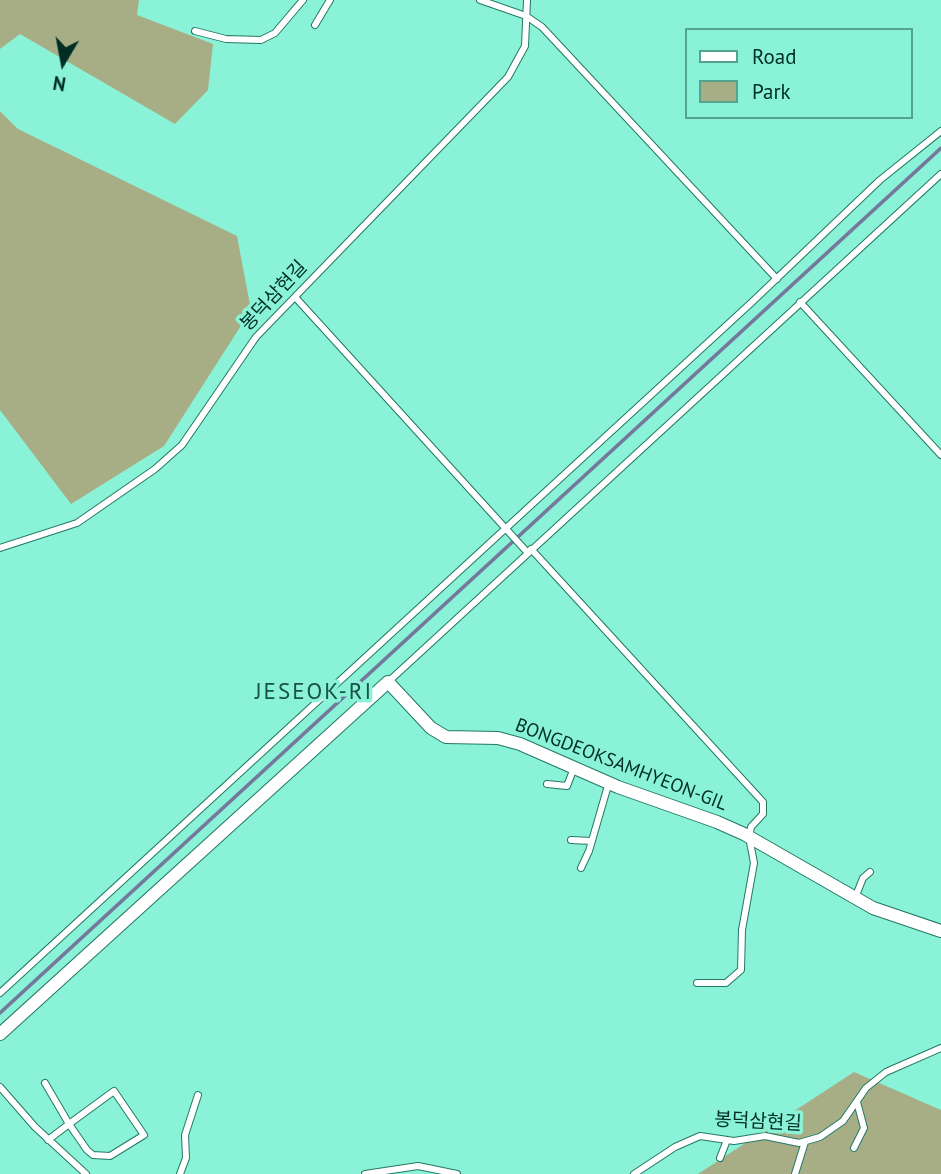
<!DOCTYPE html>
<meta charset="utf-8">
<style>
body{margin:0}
#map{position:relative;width:941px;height:1174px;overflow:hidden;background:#8af2d7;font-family:"PT Sans",sans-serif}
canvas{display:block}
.legend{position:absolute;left:685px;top:28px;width:228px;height:91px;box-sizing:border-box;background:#8af2d7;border:2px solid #53a48f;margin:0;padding:9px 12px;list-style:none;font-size:21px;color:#002e24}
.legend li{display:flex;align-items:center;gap:14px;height:35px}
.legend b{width:35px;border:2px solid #53a48f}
.north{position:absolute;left:28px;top:28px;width:70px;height:70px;-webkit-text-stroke:5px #8af2d7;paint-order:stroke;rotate:190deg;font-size:19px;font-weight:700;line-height:28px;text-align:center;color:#002e24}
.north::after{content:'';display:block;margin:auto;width:24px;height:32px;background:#002e24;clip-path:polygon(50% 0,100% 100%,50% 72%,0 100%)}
</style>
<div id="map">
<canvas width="941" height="1174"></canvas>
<ul class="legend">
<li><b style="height:9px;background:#fff"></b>Road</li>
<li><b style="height:19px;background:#a7ae86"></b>Park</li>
</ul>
<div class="north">N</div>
</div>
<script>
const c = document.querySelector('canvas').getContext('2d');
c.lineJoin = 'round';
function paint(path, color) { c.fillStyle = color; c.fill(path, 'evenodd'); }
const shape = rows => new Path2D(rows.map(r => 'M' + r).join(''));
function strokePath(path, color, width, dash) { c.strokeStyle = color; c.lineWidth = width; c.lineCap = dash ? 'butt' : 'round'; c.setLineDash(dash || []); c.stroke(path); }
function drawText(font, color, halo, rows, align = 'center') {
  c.font = font + ' "PT Sans","Noto Sans KR",sans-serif'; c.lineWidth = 7; c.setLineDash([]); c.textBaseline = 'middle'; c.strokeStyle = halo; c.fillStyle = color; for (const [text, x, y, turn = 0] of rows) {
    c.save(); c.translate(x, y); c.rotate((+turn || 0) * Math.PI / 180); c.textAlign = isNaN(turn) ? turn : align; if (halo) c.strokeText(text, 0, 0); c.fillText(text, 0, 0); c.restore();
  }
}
const green = shape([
 [0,0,139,0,137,15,213,44,208,90,175,124,20,34,0,49],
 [0,111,18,129,237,236,251,310,164,446,71,504,0,410],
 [854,1072,941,1110,941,1174,698,1174]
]);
const stream = shape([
 [0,1013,941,148]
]);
const service = shape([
 [480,0,526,16,542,27,777,279],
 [315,25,330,0],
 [195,31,226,39,261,40,275,33,303,0],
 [295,297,527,552],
 [800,302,941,455],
 [0,548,77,523,155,469,182,445,256,337,508,77,525,46,527,0],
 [531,549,763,802,763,814,751,827,749,837,754,863,742,930,741,970,726,983,697,983],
 [388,682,941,174],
 [547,784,567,786,574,768],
 [571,840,592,841],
 [581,868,589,851,609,782],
 [855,898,863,878,870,872],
 [0,993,751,303,880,180,941,131],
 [45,1083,69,1124,87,1150,93,1155,110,1156,144,1135,114,1091,69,1124,48,1140],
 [0,1087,35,1127,86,1174],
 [854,1148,864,1128,857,1102],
 [720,1158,727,1140],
 [180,1174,186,1158,185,1135,198,1095],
 [365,1174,418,1166,457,1174],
 [634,1174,675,1147,700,1136,734,1141,765,1136,799,1143,820,1137,843,1121,866,1088,886,1072,941,1048],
 [795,1174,805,1142]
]);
const minor = shape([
 [0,1034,388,682,431,728,446,737,498,738,520,744,618,787,717,822,744,834,873,908,941,931]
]);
const streetNames = [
 ["봉덕삼현길",274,296,-47],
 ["BONGDEOKSAMHYEON-GIL",621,765,21],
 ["봉덕삼현길",758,1122,3]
];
const quarterNames = [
 ["JESEOK-RI",314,692]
];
paint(green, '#a7ae86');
strokePath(stream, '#74789d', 3.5);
strokePath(service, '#247866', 8);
strokePath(minor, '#247866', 14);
strokePath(service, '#fff', 6);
strokePath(minor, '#fff', 12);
drawText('19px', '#002e24', '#8af2d7', streetNames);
c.letterSpacing = '2px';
drawText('23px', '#175244', '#8af2d7', quarterNames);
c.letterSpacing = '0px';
</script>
